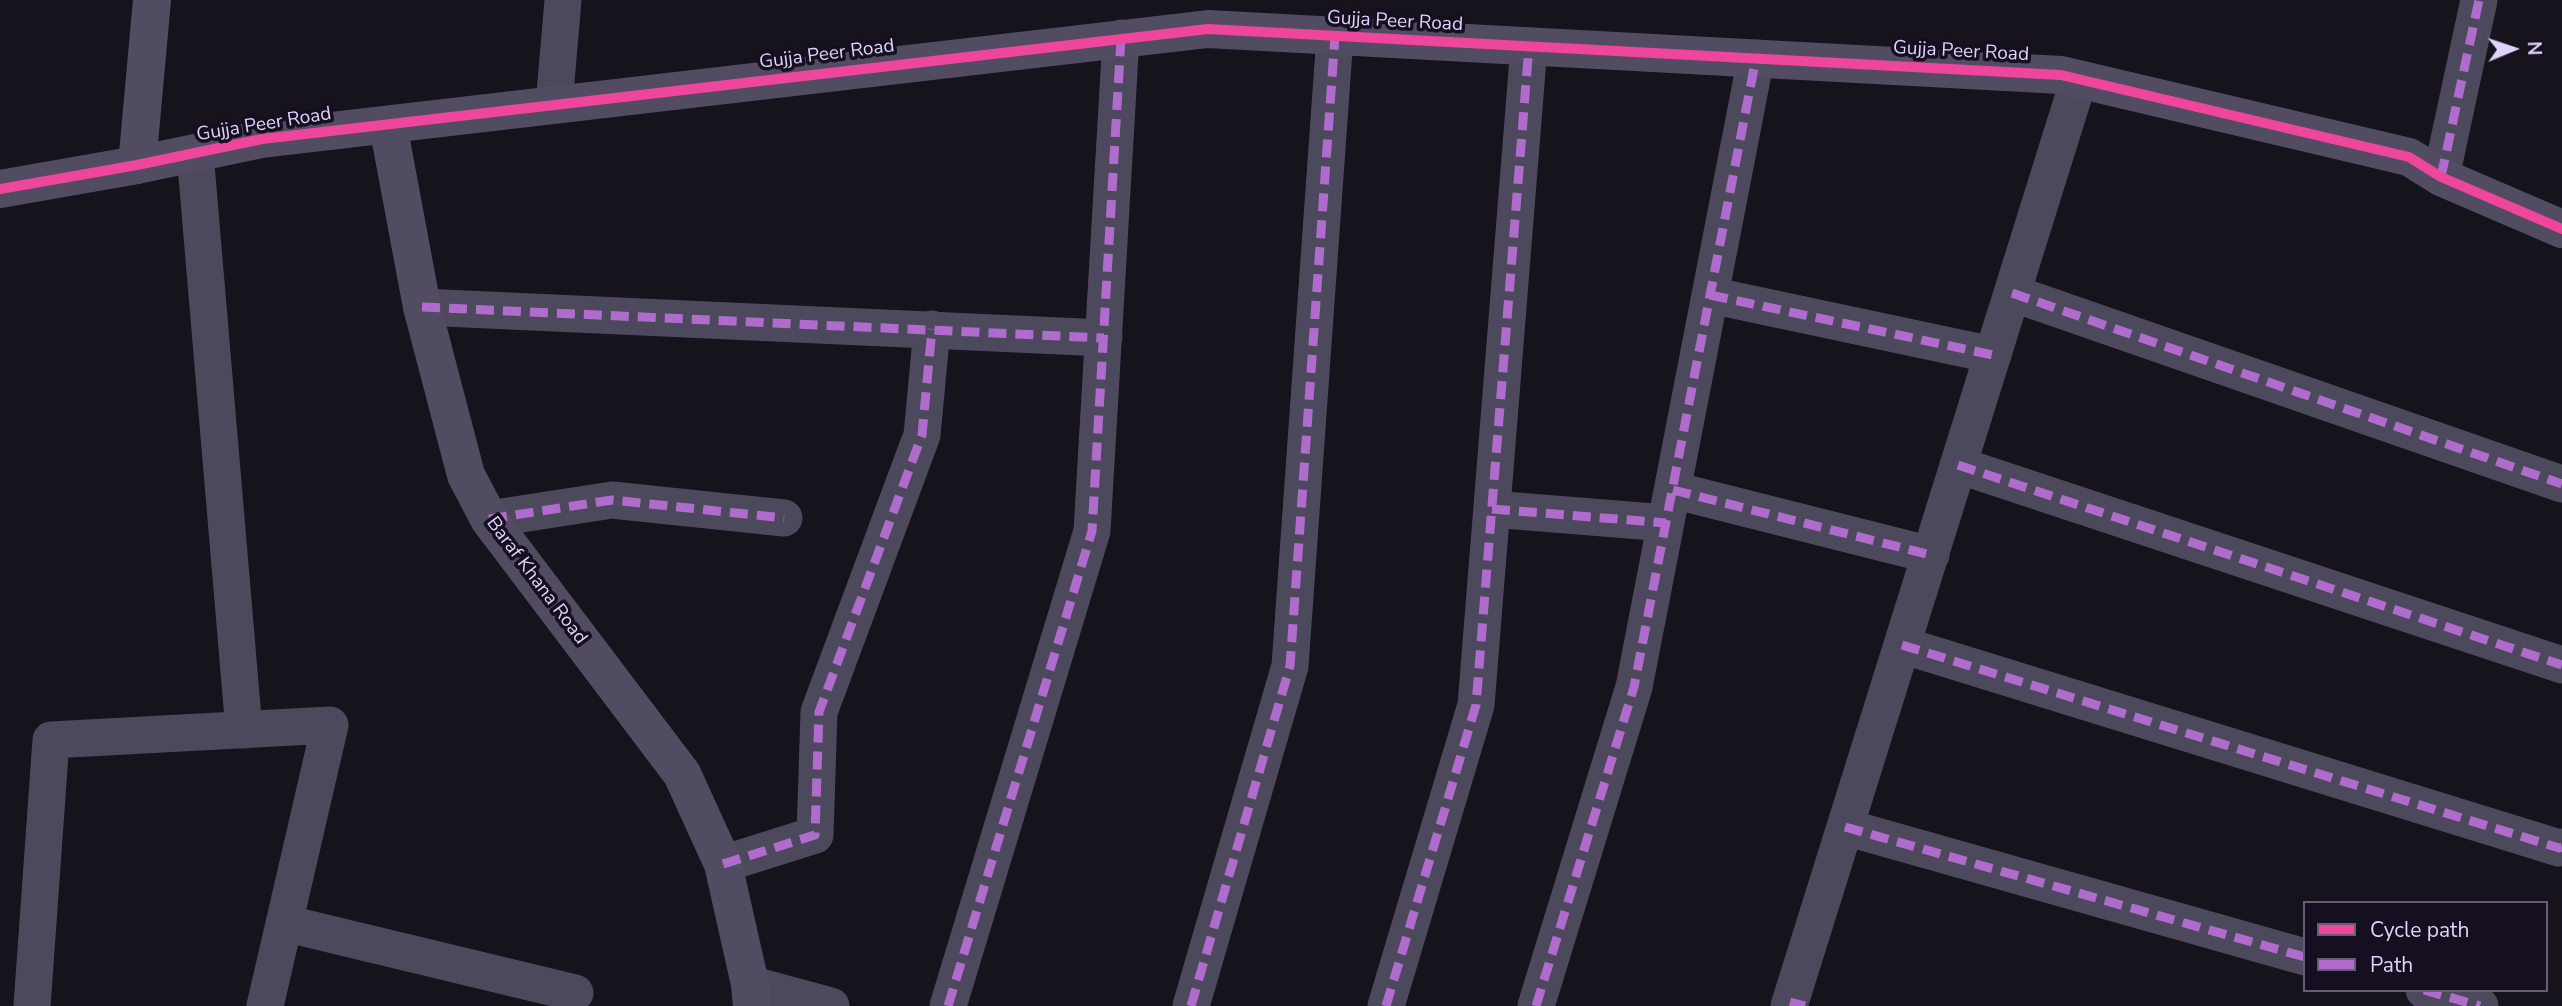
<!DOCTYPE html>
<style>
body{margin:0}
#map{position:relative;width:2562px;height:1006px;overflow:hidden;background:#16131c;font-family:"Nunito Sans",sans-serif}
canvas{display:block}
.legend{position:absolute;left:2303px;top:901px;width:245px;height:91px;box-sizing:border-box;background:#150f20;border:2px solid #655d78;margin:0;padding:9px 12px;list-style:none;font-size:21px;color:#ded3fb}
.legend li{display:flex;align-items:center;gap:14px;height:35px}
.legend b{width:35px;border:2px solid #655d78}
.north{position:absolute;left:2478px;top:14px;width:70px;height:70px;-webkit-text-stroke:5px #150f20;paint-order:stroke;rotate:88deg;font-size:19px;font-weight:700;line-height:28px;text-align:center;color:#ded3fb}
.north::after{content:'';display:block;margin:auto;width:24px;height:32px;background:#ded3fb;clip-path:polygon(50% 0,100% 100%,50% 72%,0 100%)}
</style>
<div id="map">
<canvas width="2562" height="1006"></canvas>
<ul class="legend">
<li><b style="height:9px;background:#ed469a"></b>Cycle path</li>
<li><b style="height:9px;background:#b06ccc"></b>Path</li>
</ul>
<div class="north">N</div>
</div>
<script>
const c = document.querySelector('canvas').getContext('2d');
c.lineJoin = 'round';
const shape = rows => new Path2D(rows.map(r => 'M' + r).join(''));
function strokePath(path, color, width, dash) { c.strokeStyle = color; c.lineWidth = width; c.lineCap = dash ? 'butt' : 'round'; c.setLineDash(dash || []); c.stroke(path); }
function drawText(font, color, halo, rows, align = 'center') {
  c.font = font + ' "Nunito Sans",sans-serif'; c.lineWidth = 7; c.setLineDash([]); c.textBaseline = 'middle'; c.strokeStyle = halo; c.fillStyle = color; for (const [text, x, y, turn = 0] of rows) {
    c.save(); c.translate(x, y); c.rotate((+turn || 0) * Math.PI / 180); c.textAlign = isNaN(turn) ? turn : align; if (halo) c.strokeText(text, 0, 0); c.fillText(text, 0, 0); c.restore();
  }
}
const street = shape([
 [554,105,563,0],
 [195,153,244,730],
 [2441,177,2479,0],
 [2012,293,2562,484],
 [1710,295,1993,355],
 [422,307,1104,338],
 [1958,465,2562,665],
 [1673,490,1931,555],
 [1492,509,1666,523],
 [489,519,612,500,784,518],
 [1902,645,2559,848,2562,847],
 [1845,827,2305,957],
 [723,864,815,835,819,712,922,435,932,329],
 [284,923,575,993],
 [750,984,831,1006],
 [2424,990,2480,1006],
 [32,1006,51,740,330,725,265,1006],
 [948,1006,1092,531,1121,38],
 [1191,1006,1290,666,1335,36],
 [1386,1006,1476,705,1529,46],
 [1536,1006,1634,687,1756,58],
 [1789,1006,2079,79]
]);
const secondary = shape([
 [388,125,422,307,466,475,489,519,682,774,723,864,750,984,752,1006],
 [137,165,152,0],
 [0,189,137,165,262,139,1208,29,2061,75,2409,157,2441,177,2562,229]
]);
const quiet = shape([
 [2441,177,2479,0],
 [2012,293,2562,484],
 [1710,295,1993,355],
 [422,307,1104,338],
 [1958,465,2562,665],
 [1673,490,1931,555],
 [1492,509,1666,523],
 [489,519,612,500,784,518],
 [1902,645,2559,848,2562,847],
 [1845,827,2305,957],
 [723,864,815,835,819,712,922,435,932,329],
 [2424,990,2480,1006],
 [1790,1002,1805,1006],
 [948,1006,1092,531,1121,38],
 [1191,1006,1290,666,1335,36],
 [1386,1006,1476,705,1529,46],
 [1536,1006,1634,687,1756,58]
]);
const cycleway = shape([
 [0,189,137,165,262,139,1208,29,2061,75,2409,157,2441,177,2562,229]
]);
const streetNames = [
 ["Gujja Peer Road",1395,22,3],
 ["Gujja Peer Road",1961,52,3],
 ["Gujja Peer Road",827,55,-7],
 ["Gujja Peer Road",264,125,-9],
 ["Baraf Khana Road",536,581,53]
];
strokePath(street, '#4d495d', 37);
strokePath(secondary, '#524c62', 38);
strokePath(quiet, '#b06ccc', 9, [18, 9]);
strokePath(cycleway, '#ed469a', 10);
drawText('19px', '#ded3fb', '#150f20', streetNames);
</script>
